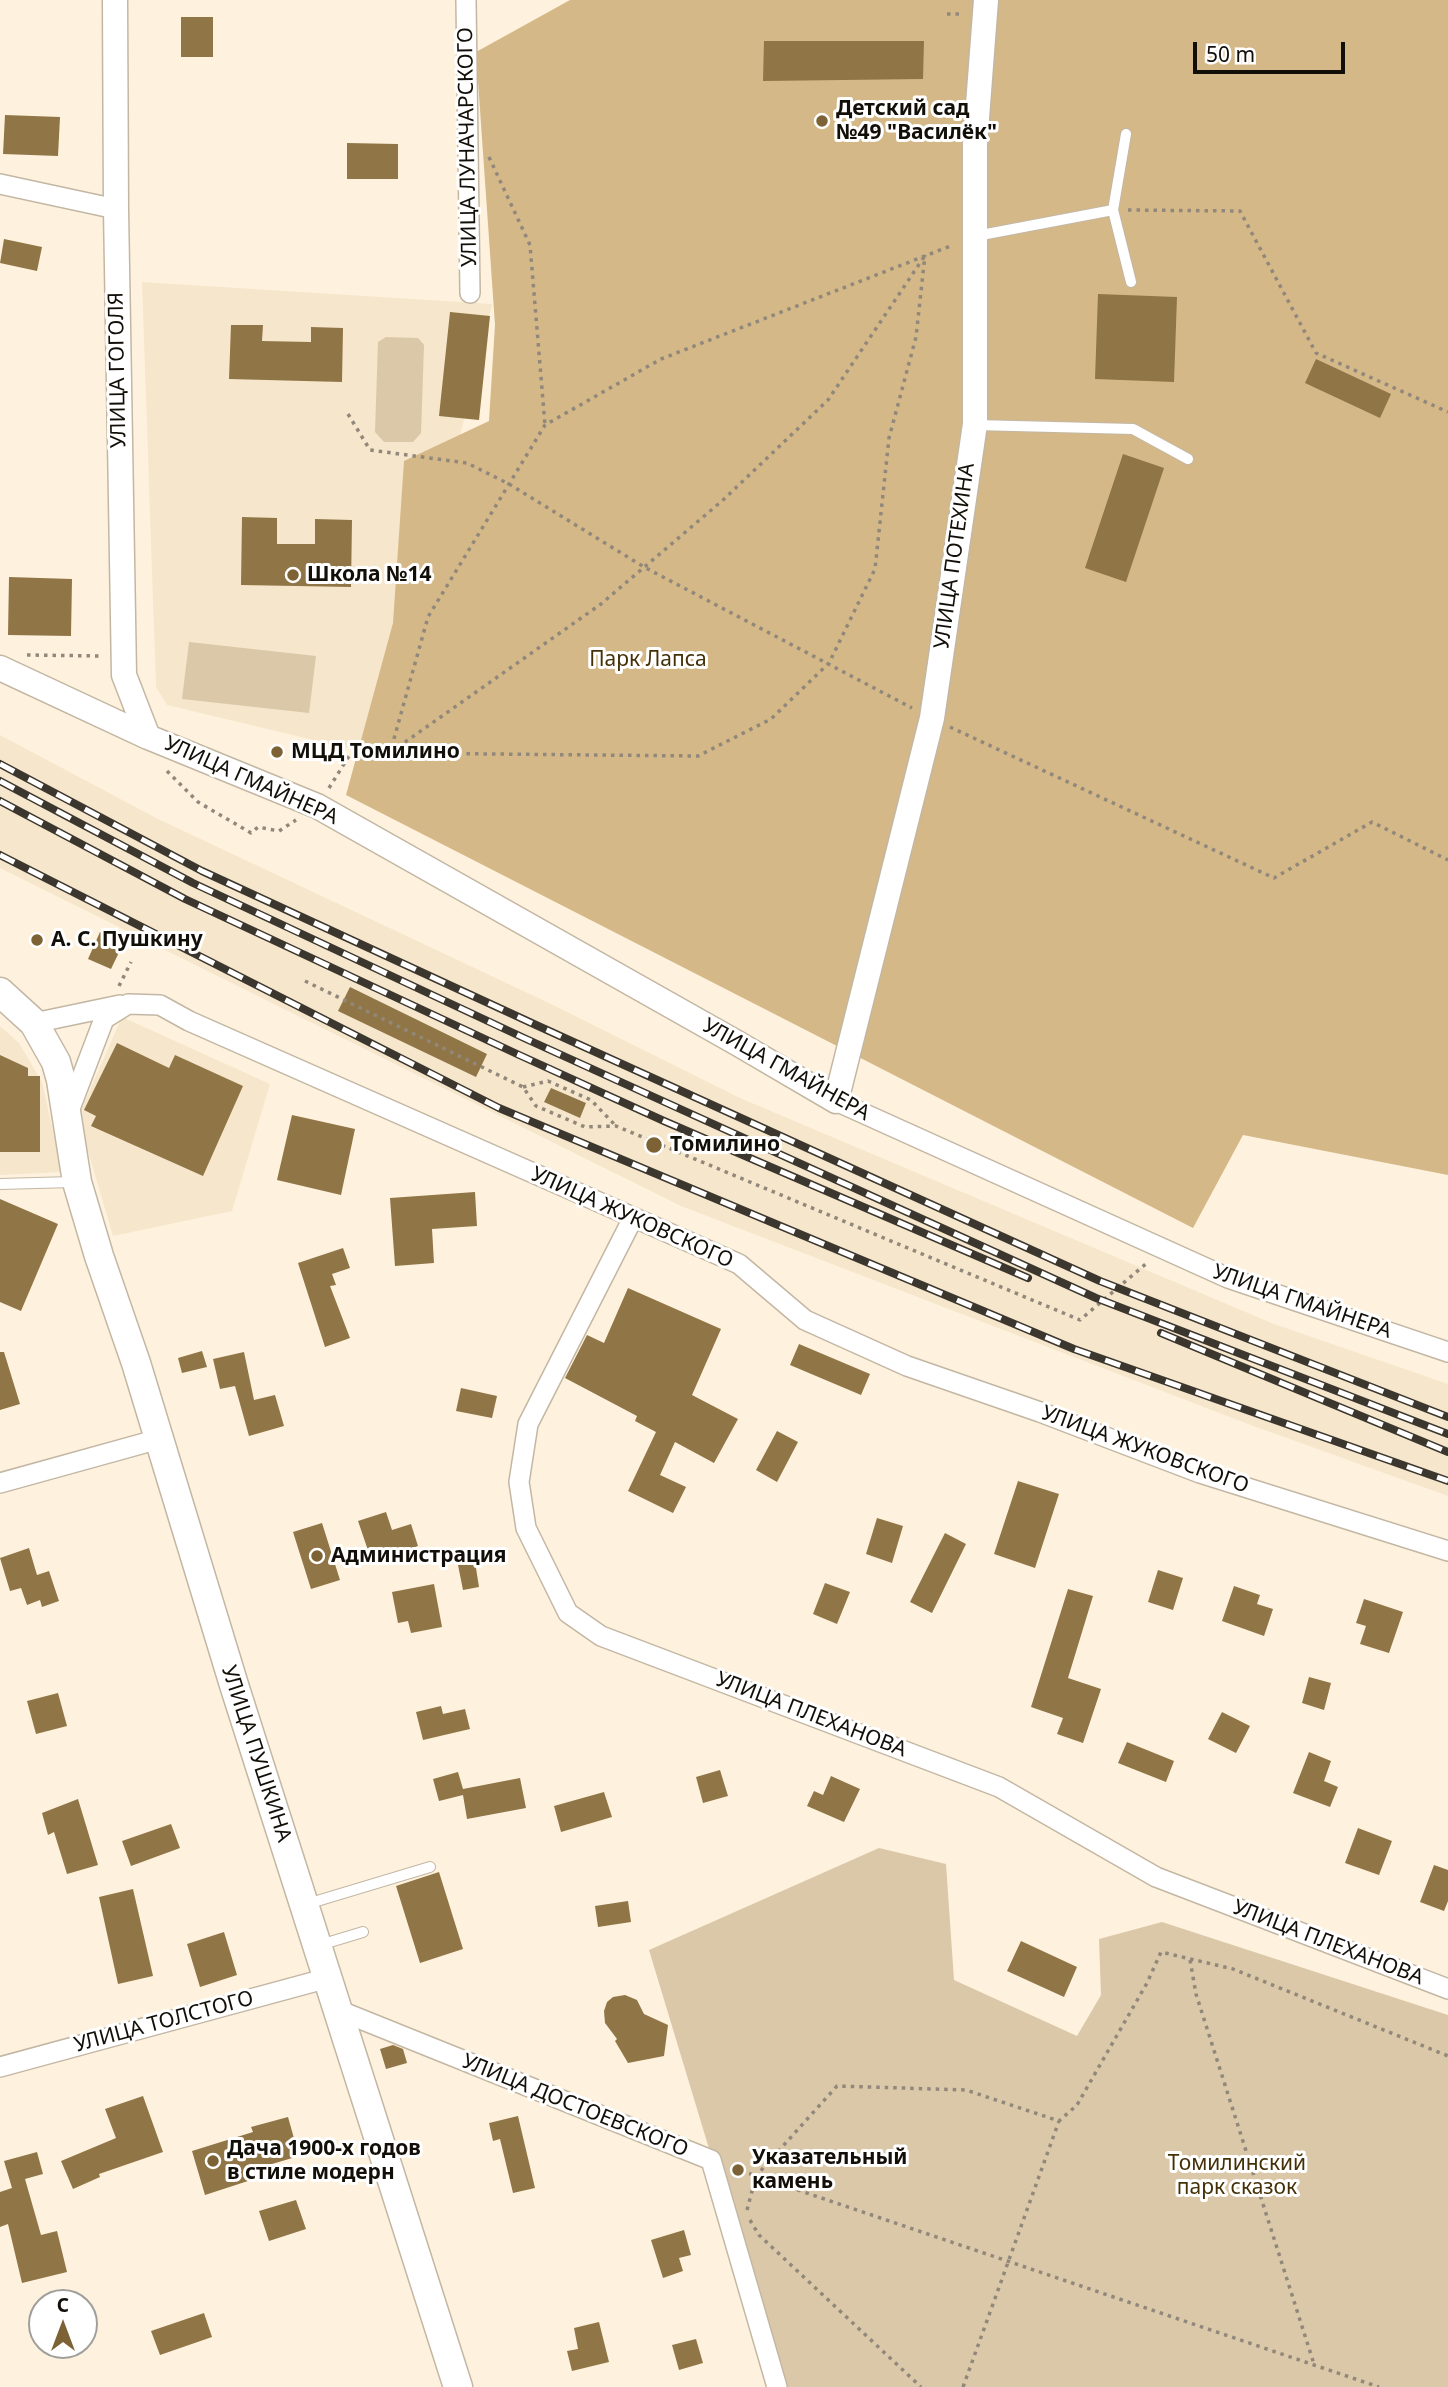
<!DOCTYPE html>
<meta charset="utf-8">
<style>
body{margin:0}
#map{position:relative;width:1448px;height:2387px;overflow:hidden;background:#fef2de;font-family:"Noto Sans",sans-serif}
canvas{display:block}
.north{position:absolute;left:28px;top:2289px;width:70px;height:70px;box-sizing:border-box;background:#fff;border:2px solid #a09f9c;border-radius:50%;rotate:0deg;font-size:19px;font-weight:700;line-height:28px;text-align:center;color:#120e08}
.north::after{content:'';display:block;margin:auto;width:24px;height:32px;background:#7c6234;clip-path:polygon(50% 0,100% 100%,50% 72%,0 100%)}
.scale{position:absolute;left:1193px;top:42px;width:152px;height:32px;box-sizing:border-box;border:4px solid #120e08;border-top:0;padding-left:9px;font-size:21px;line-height:24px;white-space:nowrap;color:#120e08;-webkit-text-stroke:5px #fff;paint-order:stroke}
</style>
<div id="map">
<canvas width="1448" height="2387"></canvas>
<div class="north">С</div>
<div class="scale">50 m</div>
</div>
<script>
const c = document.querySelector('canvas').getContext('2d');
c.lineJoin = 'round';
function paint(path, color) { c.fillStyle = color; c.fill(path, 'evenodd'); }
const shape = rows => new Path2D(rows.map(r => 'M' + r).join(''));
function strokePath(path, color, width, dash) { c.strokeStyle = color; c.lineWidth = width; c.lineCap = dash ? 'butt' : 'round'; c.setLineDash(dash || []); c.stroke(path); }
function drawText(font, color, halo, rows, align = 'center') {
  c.font = font + ' "Noto Sans",sans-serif'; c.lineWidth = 6; c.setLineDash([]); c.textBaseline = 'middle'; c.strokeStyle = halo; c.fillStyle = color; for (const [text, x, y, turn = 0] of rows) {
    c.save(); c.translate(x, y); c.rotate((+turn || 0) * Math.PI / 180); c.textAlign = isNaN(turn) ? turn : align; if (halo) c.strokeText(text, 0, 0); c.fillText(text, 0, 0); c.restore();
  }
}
const built = shape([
 [142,282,492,304,387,736,351,749,167,705,156,687],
 [0,735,156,818,551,1004,740,1098,1274,1324,1448,1384,1448,1496,1248,1424,681,1206,0,868],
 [122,1017,270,1084,232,1211,113,1236,78,1117],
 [0,1026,19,1043,42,1082,62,1172,0,1175]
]);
const green = shape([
 [386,337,418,338,424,345,421,433,413,442,384,442,375,432,378,342],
 [189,642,316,656,309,713,182,699],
 [879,1848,946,1864,954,1980,1077,2036,1101,1995,1099,1939,1162,1922,1448,2015,1448,2387,781,2387,649,1950]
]);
const forest = shape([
 [570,0,1448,0,1448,1175,1243,1135,1193,1228,346,795,393,623,404,461,489,421,495,325,476,52]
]);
const building = shape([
 [181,17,213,17,213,57,181,57],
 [764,41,924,41,923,79,763,81],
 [5,115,60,117,58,156,3,154],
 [347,143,398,144,398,179,347,179],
 [4,239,42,247,37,271,0,263],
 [1098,294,1177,297,1174,382,1095,379],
 [450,312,490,316,479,420,439,416],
 [231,325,263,325,262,341,311,342,311,327,343,328,342,382,229,379],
 [1316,359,1391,394,1380,418,1305,383],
 [1123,454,1164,468,1126,582,1085,568],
 [242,517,277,518,277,544,315,544,315,519,352,520,351,587,241,585],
 [9,577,72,579,71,636,8,635],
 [100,932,124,942,111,969,88,959],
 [350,987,487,1054,476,1077,338,1011],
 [117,1043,169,1068,175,1055,243,1086,203,1176,91,1126,96,1116,84,1110],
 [0,1055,28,1068,28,1076,40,1076,40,1152,0,1152],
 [551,1088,586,1103,580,1118,544,1102],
 [292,1115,355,1129,341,1195,277,1180],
 [475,1192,477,1226,432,1229,434,1263,395,1266,390,1198],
 [0,1199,58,1224,21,1311,0,1302],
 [343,1248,350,1268,332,1274,336,1285,330,1286,350,1338,325,1347,298,1263],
 [628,1288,721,1329,692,1395,738,1419,714,1463,675,1442,660,1475,686,1487,673,1513,628,1491,656,1432,635,1421,637,1416,565,1378,587,1335,604,1343],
 [799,1344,870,1374,861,1395,790,1365],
 [202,1351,207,1367,182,1373,178,1358],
 [0,1352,4,1352,20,1404,0,1410],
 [244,1352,254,1400,275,1395,284,1426,249,1436,235,1386,220,1389,213,1359],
 [461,1388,497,1396,492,1418,456,1411],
 [777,1431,798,1442,777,1482,756,1470],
 [1018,1481,1059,1494,1035,1568,994,1554],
 [386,1512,392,1530,411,1524,418,1546,372,1562,358,1521],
 [877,1518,903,1526,892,1563,866,1554],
 [322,1523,340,1580,311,1589,293,1532],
 [945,1533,966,1544,932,1613,910,1602],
 [29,1548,37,1575,49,1571,59,1601,42,1607,40,1600,27,1605,21,1588,10,1591,0,1558],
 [475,1562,479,1587,463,1590,458,1565],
 [1158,1570,1183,1578,1173,1610,1148,1602],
 [825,1583,850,1592,837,1624,813,1614],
 [434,1584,442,1627,411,1633,408,1621,398,1623,392,1592],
 [1234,1586,1260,1595,1257,1604,1273,1609,1264,1636,1222,1621],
 [1068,1589,1093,1596,1068,1678,1101,1689,1083,1743,1057,1734,1063,1718,1031,1707],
 [1364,1599,1403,1612,1389,1653,1360,1644,1366,1626,1356,1623],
 [1309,1677,1331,1683,1324,1710,1302,1703],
 [58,1693,67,1726,36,1734,27,1701],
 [441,1706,443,1714,465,1709,470,1729,423,1740,416,1712],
 [1222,1712,1250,1726,1236,1753,1208,1739],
 [1127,1742,1174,1761,1166,1782,1118,1763],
 [1309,1752,1331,1761,1324,1781,1338,1787,1330,1807,1293,1793],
 [720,1770,728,1796,703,1803,696,1777],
 [458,1772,463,1789,520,1778,526,1808,467,1819,463,1795,439,1801,433,1779],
 [831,1776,860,1789,844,1822,807,1806,814,1791,823,1795],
 [604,1792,612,1817,561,1832,554,1806],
 [78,1799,98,1865,67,1874,54,1832,48,1835,42,1813],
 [171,1824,180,1848,131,1866,122,1841],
 [1358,1828,1392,1841,1379,1875,1345,1863],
 [1434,1865,1448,1870,1448,1901,1444,1911,1420,1902],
 [439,1872,463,1949,420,1963,396,1886],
 [133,1889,153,1976,118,1984,99,1897],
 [628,1901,631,1922,598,1927,595,1906],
 [224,1932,237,1975,200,1987,187,1944],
 [1021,1941,1077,1967,1064,1997,1007,1971],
 [625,1995,637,2000,644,2014,668,2025,664,2056,628,2063,615,2041,617,2039,605,2023,604,2011,607,2002,613,1997],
 [393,2045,403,2049,407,2063,386,2069,380,2049],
 [143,2096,163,2152,99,2174,100,2177,73,2189,61,2161,116,2138,105,2109],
 [518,2116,535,2188,513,2193,500,2139,493,2141,489,2123],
 [288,2117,299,2156,245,2172,248,2181,205,2195,192,2151,253,2132,251,2127],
 [37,2152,43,2174,25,2179,41,2235,57,2231,67,2272,22,2283,8,2224,0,2227,0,2192,12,2188,4,2161],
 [296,2200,306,2229,269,2241,259,2211],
 [684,2230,691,2255,679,2258,683,2271,663,2278,651,2240],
 [204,2313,212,2337,160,2355,151,2331],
 [599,2322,609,2362,572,2371,567,2351,578,2349,574,2328],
 [696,2339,703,2363,679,2370,672,2345]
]);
const path = shape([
 [947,14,963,14],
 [489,157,530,245,545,425],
 [1128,210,1240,211,1316,353,1448,412],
 [348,414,370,450,467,463,509,484,644,567,912,708],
 [27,655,103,656],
 [950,727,1274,878,1372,822,1448,860],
 [391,752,601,604,723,500,828,400,924,257],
 [390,753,698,756,771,719,829,663,875,569,889,438,916,337,925,255],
 [167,771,198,802,251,833,258,827,279,831,296,820],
 [329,788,349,756,390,753,428,617,545,425,661,359,953,245],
 [305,981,523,1087,536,1106,585,1127,616,1126,1080,1320,1148,1262],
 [119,986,131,962],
 [523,1087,548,1081,591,1100,616,1126],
 [1190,1960,1196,1994,1314,2364],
 [733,2168,1379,2387],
 [747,2210,756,2176,837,2086,966,2090,1059,2121,1077,2105,1147,1983,1161,1952,1233,1969,1448,2056],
 [750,2220,759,2235,921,2387],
 [963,2387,1059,2121]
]);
const service = shape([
 [1126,134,1113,210,1131,282],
 [976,236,1113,210],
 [975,425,1133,429,1188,459],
 [0,1184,73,1182],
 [307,1904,430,1867],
 [320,1945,363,1932]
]);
const minor = shape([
 [466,0,470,293],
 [0,184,116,209],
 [34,1023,120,1005],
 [836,1101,1228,1278,1448,1352],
 [69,1111,104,1019,128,1004,160,1005,189,1021,739,1264,805,1320,907,1366,1040,1412,1200,1473,1448,1551],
 [633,1218,528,1424,519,1482,526,1528,568,1613,601,1636,999,1787,1156,1877,1448,1989],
 [0,1483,159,1439],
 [338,2010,711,2160,777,2387],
 [0,2067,328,1978]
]);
const tertiary = shape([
 [115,0,116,209,124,675,148,737],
 [0,668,148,737,317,806,737,1043,836,1101,932,718,975,424,975,144,986,0]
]);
const secondary = shape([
 [0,992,34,1023,56,1062,61,1080,77,1182,99,1256,136,1363,234,1685,458,2387]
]);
const rail = shape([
 [0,764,202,871,536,1025,1100,1281,1448,1417],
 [0,781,193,883,524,1038,1096,1298,1448,1434],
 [0,801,185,899,517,1054,664,1121,1028,1278],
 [0,855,499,1108,1074,1349,1448,1481],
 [1161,1333,1448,1452]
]);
const markers = [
 [822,121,7,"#7c6234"],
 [293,575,7,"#7c6234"],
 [277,752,7,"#7c6234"],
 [37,940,7,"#7c6234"],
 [654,1145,9,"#7c6234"],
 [317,1556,7,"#7c6234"],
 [213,2161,7,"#7c6234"],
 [738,2170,7,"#7c6234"]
];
const poiNames = [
 ["Детский сад",836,109],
 ["№49 \"Василёк\"",836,133],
 ["Школа №14",307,575],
 ["МЦД Томилино",291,752],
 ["А. С. Пушкину",51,940],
 ["Томилино",670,1145],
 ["Администрация",331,1556],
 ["Дача 1900-х годов",227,2149],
 ["в стиле модерн",227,2173],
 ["Указательный",752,2158],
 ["камень",752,2182]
];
const streetNames = [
 ["УЛИЦА ЛУНАЧАРСКОГО",468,147,-91],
 ["УЛИЦА ГОГОЛЯ",118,370,-91],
 ["УЛИЦА ПОТЕХИНА",955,556,-82],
 ["УЛИЦА ГМАЙНЕРА",251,781,24],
 ["УЛИЦА ГМАЙНЕРА",786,1070,29],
 ["УЛИЦА ЖУКОВСКОГО",632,1218,24],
 ["УЛИЦА ГМАЙНЕРА",1302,1302,19],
 ["УЛИЦА ЖУКОВСКОГО",1145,1450,20],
 ["УЛИЦА ПЛЕХАНОВА",811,1715,21],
 ["УЛИЦА ПУШКИНА",256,1754,72],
 ["УЛИЦА ПЛЕХАНОВА",1328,1943,21],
 ["УЛИЦА ТОЛСТОГО",164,2022,-15],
 ["УЛИЦА ДОСТОЕВСКОГО",575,2106,22]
];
const parkNames = [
 ["Парк Лапса",648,660],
 ["Томилинский",1237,2164],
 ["парк сказок",1237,2188]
];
paint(built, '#f6e6cb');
paint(green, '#dbc8a8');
paint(forest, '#d5b887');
paint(building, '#907546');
strokePath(service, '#c3b7a4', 12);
strokePath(minor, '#c3b7a4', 22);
strokePath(tertiary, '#c3b7a4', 27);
strokePath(secondary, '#c3b7a4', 31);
strokePath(path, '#91887b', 3.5, [3.5, 5]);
strokePath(service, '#fff', 10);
strokePath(minor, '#fff', 19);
strokePath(tertiary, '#fff', 24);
strokePath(secondary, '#fff', 28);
strokePath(rail, '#3c372e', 8);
strokePath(rail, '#fff', 5, [16]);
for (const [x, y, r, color] of markers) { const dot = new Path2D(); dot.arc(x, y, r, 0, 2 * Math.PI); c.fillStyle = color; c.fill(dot); strokePath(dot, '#fff', 2.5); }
drawText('bold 21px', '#120e08', '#fff', poiNames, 'left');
drawText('21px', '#120e08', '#fff', streetNames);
drawText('21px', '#443006', '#fff', parkNames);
</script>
